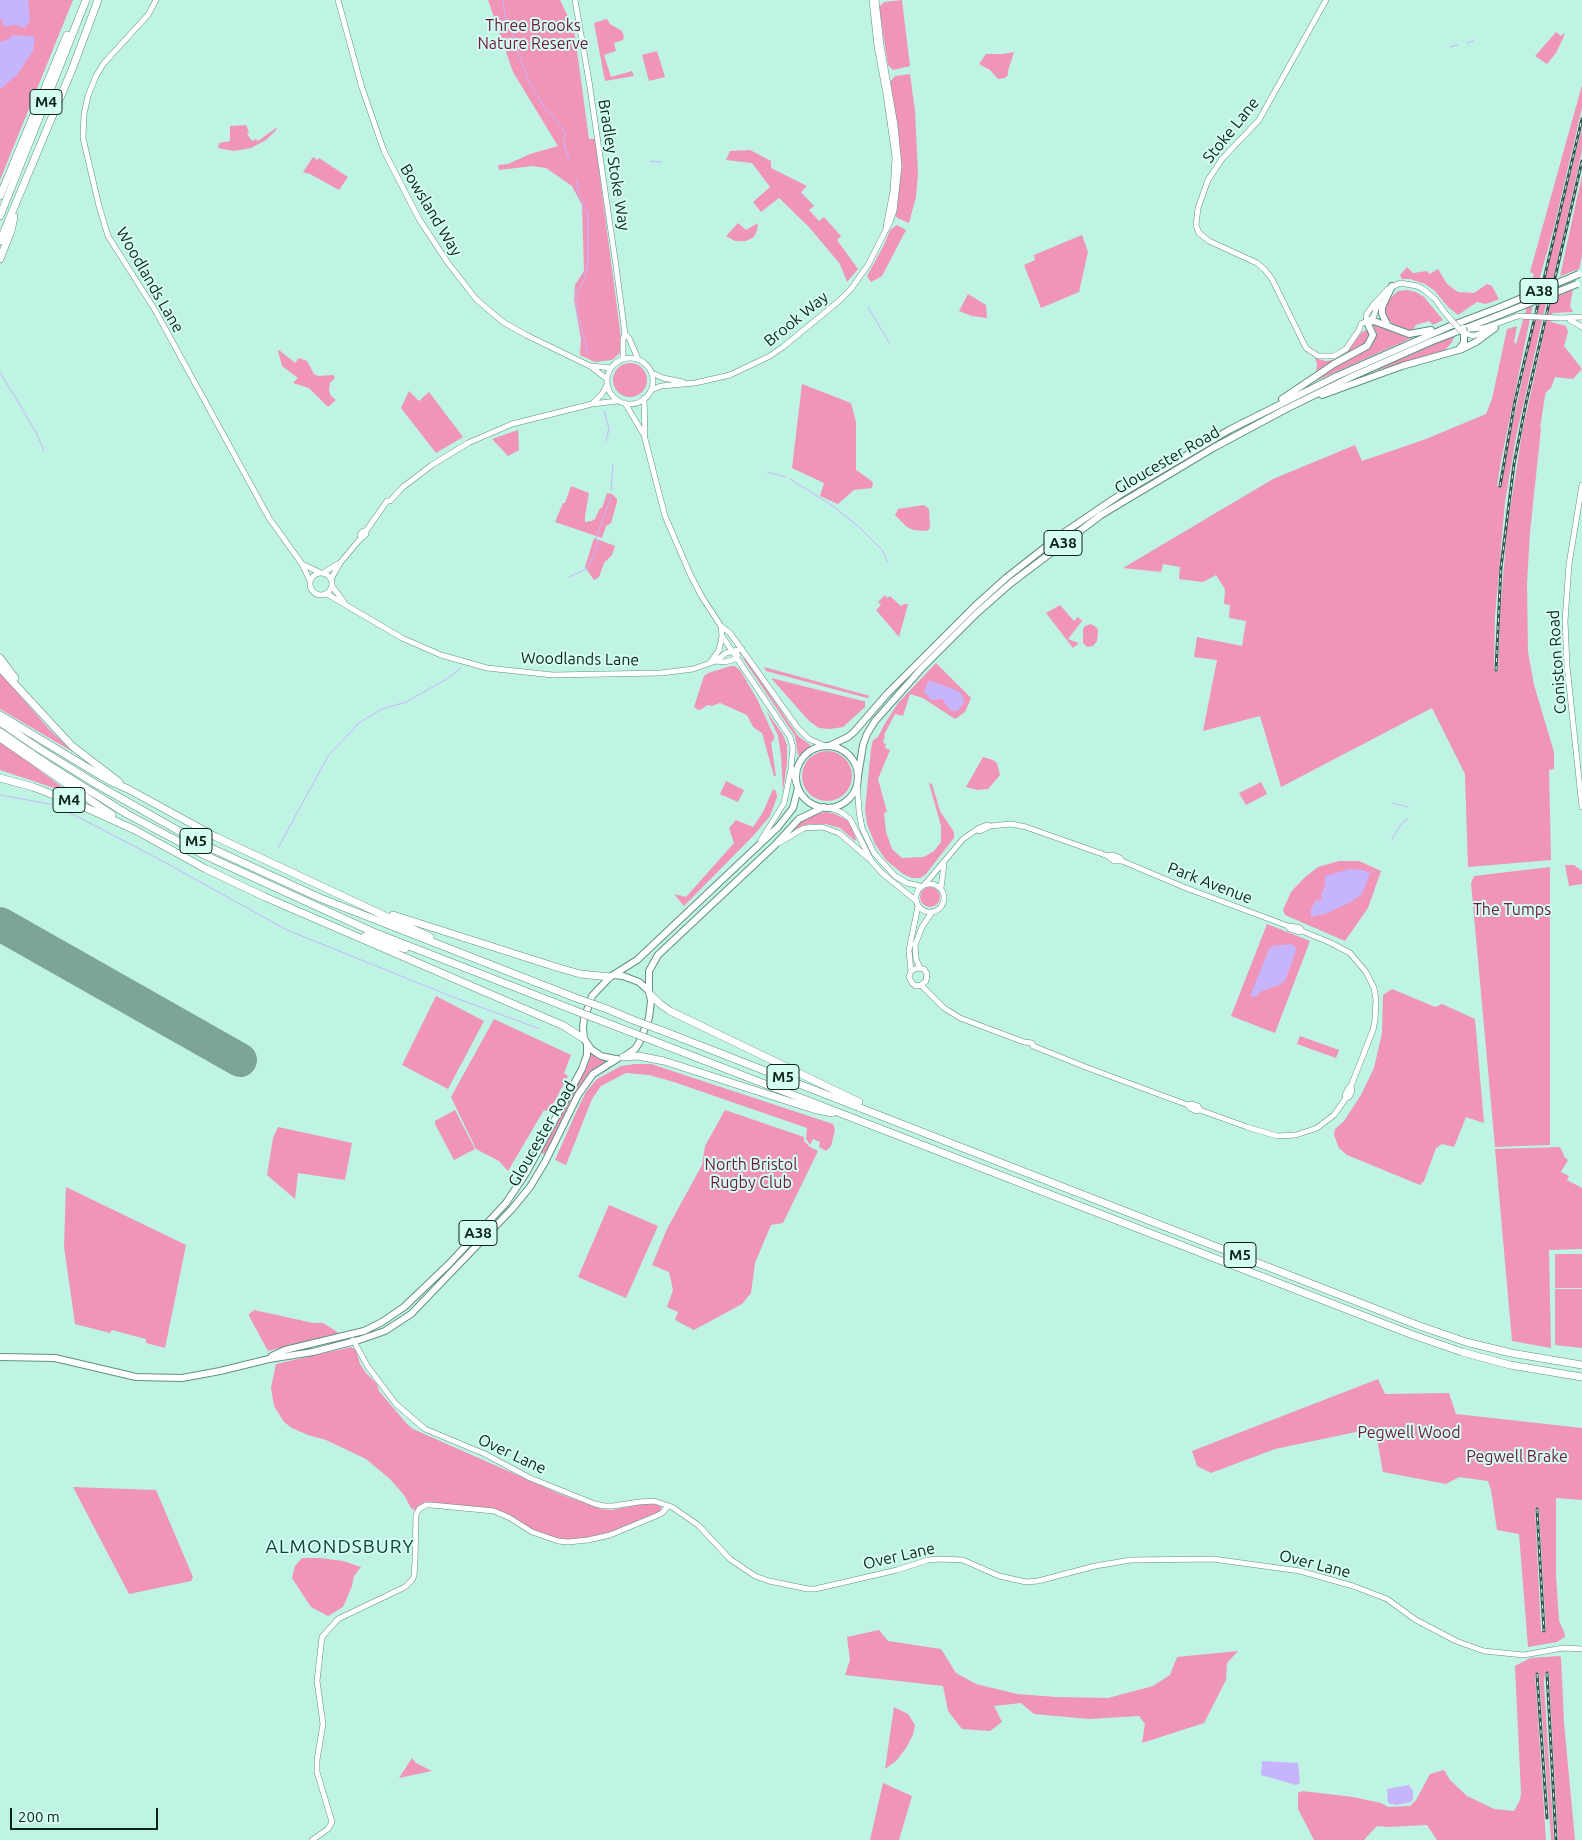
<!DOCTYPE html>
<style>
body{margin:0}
#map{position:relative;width:1582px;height:1840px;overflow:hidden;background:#bff3e4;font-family:Ubuntu,sans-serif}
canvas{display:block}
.scale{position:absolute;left:10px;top:1808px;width:148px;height:22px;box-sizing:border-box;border:2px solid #0e221d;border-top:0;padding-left:6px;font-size:15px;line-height:18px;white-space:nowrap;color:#0e221d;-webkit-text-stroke:4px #d5fef2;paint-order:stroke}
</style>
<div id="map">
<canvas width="1582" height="1840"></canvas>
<div class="scale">200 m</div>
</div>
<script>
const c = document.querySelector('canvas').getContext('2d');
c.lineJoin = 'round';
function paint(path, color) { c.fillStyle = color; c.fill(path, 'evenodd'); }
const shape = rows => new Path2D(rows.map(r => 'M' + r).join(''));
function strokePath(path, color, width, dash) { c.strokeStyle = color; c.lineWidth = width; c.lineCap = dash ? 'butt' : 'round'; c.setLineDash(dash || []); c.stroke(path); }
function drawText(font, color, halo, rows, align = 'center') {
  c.font = font + ' Ubuntu,sans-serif'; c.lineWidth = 4; c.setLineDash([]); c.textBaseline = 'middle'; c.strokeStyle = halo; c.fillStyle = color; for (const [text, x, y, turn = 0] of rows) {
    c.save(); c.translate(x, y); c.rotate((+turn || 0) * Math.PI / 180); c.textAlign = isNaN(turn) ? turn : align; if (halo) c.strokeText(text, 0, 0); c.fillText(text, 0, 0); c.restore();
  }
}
const green = shape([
 [0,0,73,0,0,180],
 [488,0,560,0,574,29,589,139,595,139,621,338,621,352,612,360,595,362,580,355,581,339,574,300,575,285,584,271,582,205,572,186,546,168,533,166,499,170,498,165,508,164,530,154,558,146,513,72],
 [902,0,910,66,893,70,888,65,879,7,884,2],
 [607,19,610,24,622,31,624,37,623,40,614,43,616,51,604,55,611,77,632,71,634,76,605,81,594,23],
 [1556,32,1561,36,1564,33,1564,36,1556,53,1547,64,1535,56],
 [657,51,665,77,649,81,642,55],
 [1014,52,1008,71,1008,75,1005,78,998,79,990,70,979,64,986,54,1003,54],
 [910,74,915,111,918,174,916,197,909,223,897,218,895,214,898,131,890,82,895,76],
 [1582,85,1582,108,1554,227,1538,284,1529,288,1534,274,1530,272],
 [246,125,249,132,247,134,252,141,256,139,258,141,276,128,277,129,266,140,251,148,234,151,218,148,219,143,230,141,230,126],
 [1582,128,1582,151,1553,279,1544,282],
 [750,150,771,161,771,168,807,186,801,192,814,206,809,210,819,221,824,217,841,236,837,240,858,269,847,282,840,264,809,227,779,198,761,212,753,202,770,187,752,163,726,160,730,151],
 [313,157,317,160,319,158,348,177,339,190,310,174,303,172],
 [1582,175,1582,254,1580,266,1579,269,1560,276],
 [738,223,746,230,758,223,757,230,754,237,746,241,735,241,726,236],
 [897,225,906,230,882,276,871,282,867,276,884,245,890,230],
 [1082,235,1088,252,1079,292,1041,308,1024,265,1035,260,1034,255],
 [1407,267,1413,273,1427,271,1430,274,1438,269,1447,284,1458,292,1474,293,1487,284,1492,286,1499,299,1486,304,1477,302,1458,315,1447,306,1435,291,1425,284,1410,279,1402,279,1400,275],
 [1573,289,1570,306,1573,312,1552,313,1551,322,1566,326,1568,332,1564,346,1582,369,1573,379,1555,377,1551,388,1546,392,1545,396,1540,428,1541,429,1530,532,1527,583,1528,652,1534,685,1554,752,1554,769,1549,770,1551,860,1468,867,1465,774,1432,708,1281,787,1260,716,1203,731,1217,660,1194,657,1197,637,1242,646,1246,621,1229,618,1230,605,1224,604,1225,589,1216,575,1203,582,1179,579,1180,567,1163,564,1161,572,1123,568,1273,479,1355,445,1362,461,1426,439,1486,414,1492,399,1507,329,1517,326,1514,342,1516,344,1527,307,1533,304,1501,461,1497,486,1501,486,1511,431,1539,302,1547,299,1516,437,1505,502,1495,616,1494,670,1498,670,1501,602,1507,530,1522,433,1552,297],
 [1407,290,1416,292,1424,297,1443,320,1433,325,1429,321,1416,325,1412,331,1402,330,1393,325,1387,317,1385,309,1387,301,1398,291],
 [968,294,986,305,987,318,972,316,959,311],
 [1373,323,1399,334,1416,336,1309,384,1336,365,1370,345,1377,334,1373,325],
 [1366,330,1371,333,1366,344,1316,373,1317,364,1315,358,1326,361,1337,359,1348,351,1361,333],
 [1455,335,1452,342,1445,350,1364,374],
 [279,350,295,363,299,358,307,361,314,374,318,376,333,375,335,378,330,383,329,390,331,396,336,400,328,407,309,388,293,383,298,378,282,366,278,351],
 '613 380a17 17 0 1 1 34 0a17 17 0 1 1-34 0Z',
 [802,384,851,403,856,422,856,470,873,482,872,488,854,490,838,504,820,496,824,483,792,468],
 [409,391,419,401,429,392,463,437,436,453,401,408],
 [518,430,519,450,508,456,492,439],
 [571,486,589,493,585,516,585,522,592,521,595,519,600,508,602,508,607,493,612,494,617,499,617,502,611,523,606,526,602,538,555,522,563,503,565,503],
 [924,505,929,509,930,528,927,531,913,530,907,527,895,515,898,509],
 [594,538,615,546,612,555,604,563,599,577,594,580,585,567],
 [885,595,887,598,890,596,901,606,904,604,908,604,899,637,876,610,881,605,878,602],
 [1060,605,1074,621,1078,617,1082,621,1068,639,1079,643,1073,648,1046,613],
 [1091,624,1097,628,1098,631,1097,641,1093,646,1087,647,1083,643,1083,629,1085,626],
 [742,657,746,659,798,736,810,745,810,747,800,755,798,755,795,736],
 [936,663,971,698,965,712,955,719,923,698,910,694,903,716,895,714,884,735,885,736,883,743,886,744,885,748,890,750,878,779,887,812,884,813,886,832,892,849,902,858,924,857,934,851,941,842,941,826,929,783,932,784,940,811,954,832,954,838,926,874,920,878,912,878,903,874,886,860,875,844,867,824,865,809,871,749,873,740,878,737,884,725,898,703],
 [731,666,735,666,740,670,757,699,774,736,774,740,771,742,776,776,774,776,762,733,753,727,747,715,720,703,712,706,707,705,702,709,698,710,694,707,704,676,708,673],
 [764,667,870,696,867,698,766,671],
 [0,673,50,730,73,752,0,709],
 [771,678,863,701,865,701,865,707,843,727,830,729,819,728,809,721],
 [766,710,783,735,787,745,787,763,783,792,781,755,778,736],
 [0,741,66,790,69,793,0,770],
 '802 776a25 25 0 1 1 50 0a25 25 0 1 1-50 0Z',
 [983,757,993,760,997,763,1000,775,988,789,977,790,966,787],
 [726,781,744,790,738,802,720,794],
 [1261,782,1267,794,1246,805,1239,793],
 [773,789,776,791,777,797,770,816,754,835,684,906,674,894,686,897,734,843,729,828,736,820,753,827,763,812],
 [827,812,835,814,847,820,853,829,856,839,855,841,840,828,826,824,809,824,791,831,801,821,815,814],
 [1339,861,1359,861,1381,871,1368,908,1345,941,1285,915,1283,910,1291,892,1304,878,1318,867],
 [1565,865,1574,865,1582,871,1582,884,1569,886],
 [1550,867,1550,1145,1495,1147,1471,883,1474,876],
 '920 897a10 10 0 1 1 20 0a10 10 0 1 1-20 0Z',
 [1267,924,1310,941,1275,1033,1231,1016],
 [1392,989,1435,1007,1442,1004,1475,1019,1484,1123,1466,1117,1454,1147,1442,1144,1436,1148,1424,1181,1420,1185,1347,1155,1339,1148,1334,1135,1335,1129,1344,1121,1361,1095,1374,1068,1382,1033,1383,995],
 [436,996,484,1021,448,1089,402,1065],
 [494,1019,571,1055,564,1073,568,1076,549,1112,544,1110,508,1171,499,1161,476,1149,451,1097],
 [1300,1036,1339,1050,1336,1058,1297,1044],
 [590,1052,606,1061,590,1073,582,1083,547,1153,542,1154,541,1149,588,1064],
 [635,1064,651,1064,833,1124,835,1130,831,1146,826,1151,819,1147,820,1142,813,1139,810,1145,806,1139,807,1128,674,1082,649,1075,626,1073,601,1086,592,1099,566,1165,555,1160,578,1108,586,1092,597,1079,621,1066],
 [455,1110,475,1149,454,1160,435,1124,435,1121],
 [725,1110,804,1137,804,1141,810,1147,818,1151,783,1223,771,1225,755,1263,751,1293,742,1304,694,1330,675,1320,678,1312,667,1307,673,1290,669,1272,652,1265,667,1229,702,1165,705,1146],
 [278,1127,352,1143,345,1180,298,1173,295,1199,267,1175,273,1138],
 [1560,1147,1565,1158,1568,1160,1561,1172,1569,1176,1567,1180,1582,1188,1582,1249,1549,1250,1551,1348,1512,1341,1495,1149],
 [66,1187,186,1245,165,1348,146,1343,146,1339,112,1330,110,1333,75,1324,64,1246],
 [609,1205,658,1226,626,1298,578,1277],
 [1555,1254,1582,1254,1582,1288,1555,1288],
 [1555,1289,1582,1289,1582,1348,1555,1345],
 [254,1310,313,1323,323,1323,339,1333,268,1351,249,1316,249,1314],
 [351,1347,356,1350,360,1364,366,1373,377,1384,379,1391,407,1424,413,1429,560,1494,601,1509,612,1510,647,1503,659,1505,661,1507,661,1511,650,1519,596,1538,558,1540,533,1531,504,1514,431,1504,416,1511,411,1508,404,1495,390,1479,366,1459,326,1440,308,1435,292,1428,284,1422,274,1406,271,1388,276,1364],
 [1378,1379,1385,1394,1449,1393,1456,1414,1582,1428,1582,1500,1556,1498,1556,1575,1559,1621,1564,1632,1565,1637,1557,1642,1528,1647,1519,1534,1497,1530,1491,1490,1488,1481,1459,1477,1446,1484,1383,1472,1375,1428,1275,1449,1211,1473,1197,1466,1192,1451],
 [1535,1509,1539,1509,1546,1631,1541,1631],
 [73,1487,156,1490,193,1577,191,1581,129,1594],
 [302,1558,320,1558,343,1561,361,1567,354,1576,352,1586,343,1607,328,1616,311,1607,292,1578,295,1566],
 [879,1630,888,1641,941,1649,956,1673,976,1684,1017,1694,1056,1697,1108,1698,1153,1686,1170,1675,1177,1657,1238,1651,1227,1663,1226,1680,1204,1723,1142,1743,1145,1724,1139,1716,1089,1719,1034,1714,1021,1703,994,1706,1002,1722,990,1731,962,1729,948,1711,943,1686,845,1675,850,1660,847,1637],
 [1559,1656,1561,1657,1564,1723,1575,1840,1558,1840,1549,1673,1545,1673,1544,1683,1554,1840,1551,1840,1539,1674,1535,1674,1546,1840,1437,1840,1427,1825,1388,1827,1377,1826,1364,1840,1314,1840,1298,1809,1298,1793,1302,1791,1353,1797,1381,1803,1388,1807,1410,1806,1416,1800,1430,1774,1444,1770,1450,1780,1467,1796,1494,1809,1514,1811,1520,1800,1521,1793,1515,1666,1530,1658],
 [894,1707,908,1714,915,1725,913,1735,906,1748,896,1761,885,1769],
 [412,1758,416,1763,432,1771,399,1778],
 [883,1783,912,1796,899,1840,870,1840]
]);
const water = shape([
 [0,0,28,0,30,21,25,28,15,25,5,27,0,18],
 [15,35,35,37,33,51,17,75,0,89,0,42,9,39,11,36],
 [928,681,931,681,958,691,962,695,964,703,957,711,954,711,950,710,942,699,931,700,924,692],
 [1350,869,1363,870,1369,873,1369,876,1362,894,1351,902,1325,914,1311,917,1311,909,1315,901,1322,899,1321,894,1325,886,1325,876],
 [1291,944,1297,948,1285,981,1279,985,1262,991,1256,997,1250,996,1269,949,1272,946],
 [1262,1761,1298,1763,1300,1783,1296,1785,1261,1775],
 [1409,1785,1413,1791,1413,1799,1411,1802,1396,1805,1388,1803,1387,1789]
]);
const stream = shape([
 [503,0,505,15,512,33,519,56,529,81,546,111,552,114,565,133,564,144,569,159],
 [1467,43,1474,41],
 [1450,47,1458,45],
 [650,161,661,162],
 [576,179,579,194,588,215,588,264,583,283,576,293,576,306,588,355],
 [799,192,804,198],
 [868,307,890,344],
 [0,372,36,432,44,451],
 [604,411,609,429,606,441],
 [767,472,786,477],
 [790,479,833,506,859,527,882,550,888,562],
 [611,490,613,465],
 [569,577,588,568,598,545,596,538,611,497],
 [0,795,55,805,155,857,287,930,453,997,540,1029],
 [1393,803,1408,807],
 [1392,839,1402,823,1408,819],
 [278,848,328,756,359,723,382,709,406,702,445,680,461,668],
 [1369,873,1373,871]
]);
const runway = shape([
 [0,924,240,1060]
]);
const minor = shape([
 [156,0,148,15,104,63,96,76,88,96,84,114,83,138,99,206,108,236,155,310,269,518,302,564,310,581],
 [338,0,362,88,384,151,419,219,448,263,476,299,503,322,526,335,590,366,607,379],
 [575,0,589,81,616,266,625,334,623,339,623,359],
 [872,0,877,46,886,94,895,157,893,191,886,227],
 [1326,0,1259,120,1222,159,1208,180,1198,208,1196,225,1199,233,1209,241,1257,263,1265,270,1272,279,1306,348,1318,356,1334,356,1346,349,1359,330,1361,324,1373,318,1380,298],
 [1561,318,1582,317],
 [1570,320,1582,327],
 [1367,322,1366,315,1374,304,1388,289,1400,283,1417,286,1423,289,1435,299,1445,313],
 [1467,329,1484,328,1518,316],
 [1462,332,1473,336,1487,331],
 [625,334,629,338,638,359],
 '607 381a23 23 0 1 1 46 0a23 23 0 1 1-46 0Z',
 [592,366,611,368],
 [652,373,663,378,683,382],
 [651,390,661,386,695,383,730,375,770,356,783,347,839,301,851,289,868,265,890,222,894,211,899,166,895,125,881,45,876,0],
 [644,398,645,435],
 [625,403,644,435,665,516,690,574,702,597,721,626,730,633,797,727,809,739,825,746],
 [592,404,602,394,607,385],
 [1582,485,1569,564,1565,621,1567,666,1582,807],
 [361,538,360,535,363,531,366,531,387,501,390,501,403,487,432,465,468,443,512,424,592,404,617,401],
 [302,564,319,572],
 '310 584a11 11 0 1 1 22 0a11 11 0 1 1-22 0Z',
 [323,573,338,564],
 [331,579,340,563,361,538,363,537,366,534,366,531],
 [332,586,344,602],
 [327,594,402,638,441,655,487,668,553,675,661,673,693,669,716,661,726,653,742,649],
 [721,626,722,636,790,737,793,748,791,766,796,783],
 [716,661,725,662,735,659,738,655],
 [710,663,719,650,722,636],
 [857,782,859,811,862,828,874,853,895,876,907,883,920,886],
 [829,808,841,812,850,819,872,862,882,873,915,900],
 [977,830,980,831,990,826],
 [761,840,784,803,791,769],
 [779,843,804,828,822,827,839,833,868,858],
 [1108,856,1114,861,1122,861],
 '916 898a14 14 0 1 1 28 0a14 14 0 1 1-28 0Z',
 [925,884,963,839,979,828,987,825,990,826,1011,824,1026,827,1108,856,1113,855,1120,858,1122,861,1186,888,1288,926,1296,927,1300,928,1302,931],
 [941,888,944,864],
 [920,968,916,959,915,945,922,927,932,912],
 [911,971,917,968,924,969,927,974,926,981,921,985,916,986,912,983,909,977,911,971,909,950,918,906],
 [921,985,944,1008,960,1018,1024,1042,1032,1043,1033,1046,1088,1068,1188,1105,1190,1108,1196,1111,1200,1110,1247,1127,1277,1136,1296,1135,1317,1128,1334,1115,1346,1098,1349,1097,1352,1091,1351,1086,1373,1030,1375,1020,1376,999,1374,988,1366,972,1350,953,1331,943,1302,931,1299,932,1290,929,1288,926],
 [1346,1098,1345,1095,1348,1089,1351,1086],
 [1188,1105,1192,1104,1198,1106,1200,1110],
 [353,1340,368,1367,396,1404,425,1429,485,1454,530,1478,595,1504,605,1506,613,1506,639,1502,654,1501,672,1507,698,1525,730,1559,755,1576,769,1581,808,1589,815,1589,897,1570,928,1560,940,1559,963,1560,999,1576,1026,1582,1038,1581,1095,1566,1131,1560,1213,1559,1300,1571,1353,1586,1387,1599,1416,1620,1441,1633,1456,1641,1484,1651,1524,1655,1563,1648,1582,1649],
 [312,1840,328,1829,332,1822,317,1772,317,1760,323,1724,317,1681,322,1637,338,1619,405,1587,412,1580,414,1576,415,1561,416,1515,419,1509,426,1505,431,1505,494,1511,510,1518,532,1532,558,1541,568,1542,588,1540,610,1535,656,1516,662,1513,668,1506]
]);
const major = shape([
 [1388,326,1382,314,1382,307,1392,286],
 [1459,349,1464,343,1464,332],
 [1322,395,1402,366,1462,349,1476,342,1495,328],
 [1282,399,1334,364,1367,346,1373,335,1367,322,1374,321,1409,334,1431,330],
 [829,746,848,737,854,732,887,694,975,606,1006,578,1062,534,1121,494,1229,430,1337,376,1448,327,1498,308],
 '796 777a31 31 0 1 1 62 0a31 31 0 1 1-62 0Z',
 [858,776,863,745,867,734,875,721,922,668,977,613,1011,583,1101,515,1213,448,1284,410,1351,377,1430,342,1497,316],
 [614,975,623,976,639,982,649,991,651,1001,649,1018,639,1043,635,1049,625,1056],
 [649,991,649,971,658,955,774,846,799,819,824,807],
 [615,1059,601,1056,591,1049,584,1039,583,1027,584,1019,592,996,610,977,637,960,778,827,793,808,798,788],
 [272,1356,285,1350,364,1331,382,1322,404,1307,449,1264,506,1203,526,1173,582,1069,587,1055,587,1044],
 [0,1357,55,1358,136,1377,182,1378,220,1371,269,1359,313,1352,359,1340,385,1331,411,1314,512,1209,530,1187,545,1162,578,1095,593,1074,617,1059]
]);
const highway = shape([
 [0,196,67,35],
 [0,216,86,0],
 [0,241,73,67,98,0],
 [0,259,11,231,14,217],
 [0,658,15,678],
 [0,668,72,746,119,782],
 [0,715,108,780,128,789,216,837,430,937],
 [0,722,38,748,96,784,202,844,320,898,576,998],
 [0,732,47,764,127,814,200,853,373,932,571,1009],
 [0,738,112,815],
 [0,778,33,787,80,805,135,830,206,869,265,897,564,1026,584,1039],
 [393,915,556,967,580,974,610,977],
 [365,936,405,949],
 [650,994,660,1004,670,1011,859,1102],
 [607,1009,633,1020],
 [602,1021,628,1031],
 [663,1031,1417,1325,1466,1342,1511,1353,1582,1365],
 [659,1043,1413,1335,1462,1352,1510,1365,1582,1377],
 [623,1057,638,1056,664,1061,813,1109,832,1113]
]);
const rail = shape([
 [1500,486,1515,401,1582,119],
 [1496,670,1501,567,1514,464,1526,403,1582,161],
 [1537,1509,1544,1631],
 [1547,1673,1556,1840],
 [1537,1674,1547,1818]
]);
const minorBridge = shape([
 [1445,313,1462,332],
 [1518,316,1561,318]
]);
const majorBridge = shape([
 [1498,308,1579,274],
 [1497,316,1577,284],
 [1463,328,1464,332]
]);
const highwayBridge = shape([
 [576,998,607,1009],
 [571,1009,602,1021],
 [633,1020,663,1031],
 [628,1031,659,1043]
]);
const shields = [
 [46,102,32],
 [1539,291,38],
 [1063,543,38],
 [69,800,32],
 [196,841,32],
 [783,1077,32],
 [478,1233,38],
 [1240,1255,32]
];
const shieldNames = [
 ["M4",46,102],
 ["A38",1539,291],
 ["A38",1063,543],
 ["M4",69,800],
 ["M5",196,841],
 ["M5",783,1077],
 ["A38",478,1233],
 ["M5",1240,1255]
];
const parkNames = [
 ["Three Brooks",533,26],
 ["Nature Reserve",533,44],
 ["The Tumps",1512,910],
 ["North Bristol",751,1165],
 ["Rugby Club",751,1183],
 ["Pegwell Wood",1409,1433],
 ["Pegwell Brake",1517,1457]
];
const streetNames = [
 ["Stoke Lane",1231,130,-51],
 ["Bradley Stoke Way",614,165,81],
 ["Bowsland Way",431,210,59],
 ["Woodlands Lane",150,280,60],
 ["Brook Way",796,319,-39],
 ["Gloucester Road",1167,460,-30],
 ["Woodlands Lane",580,659,1],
 ["Coniston Road",1557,662,-94],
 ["Park Avenue",1210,883,21],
 ["Gloucester Road",542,1134,-60],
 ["Over Lane",512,1454,25],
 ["Over Lane",899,1556,-13],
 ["Over Lane",1315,1564,14]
];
const quarterNames = [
 ["ALMONDSBURY",340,1547]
];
paint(green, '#f094b8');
paint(water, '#c6b5fd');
strokePath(stream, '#c6b5fd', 1);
strokePath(runway, '#7ca498', 34);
strokePath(minor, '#609184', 6);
strokePath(major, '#609184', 8);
strokePath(highway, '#609184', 8);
strokePath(minor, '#fff', 5);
strokePath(major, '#fff', 6);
strokePath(highway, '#fff', 7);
strokePath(rail, '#38544c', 3);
strokePath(rail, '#d5fef2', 1, [4]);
strokePath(minorBridge, '#609184', 6, []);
strokePath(majorBridge, '#609184', 8, []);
strokePath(highwayBridge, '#609184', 8, []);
strokePath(minorBridge, '#fff', 5);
strokePath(majorBridge, '#fff', 6);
strokePath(highwayBridge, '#fff', 7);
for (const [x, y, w] of shields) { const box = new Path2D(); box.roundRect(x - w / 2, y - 12.5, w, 25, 4); c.fillStyle = '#d5fef2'; c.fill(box); strokePath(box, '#0e221d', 1); }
drawText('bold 15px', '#0e221d', null, shieldNames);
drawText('16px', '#6d1741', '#d5fef2', parkNames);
drawText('16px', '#0e221d', '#d5fef2', streetNames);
c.letterSpacing = '1px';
drawText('19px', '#093f34', '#d5fef2', quarterNames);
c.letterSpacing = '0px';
</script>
